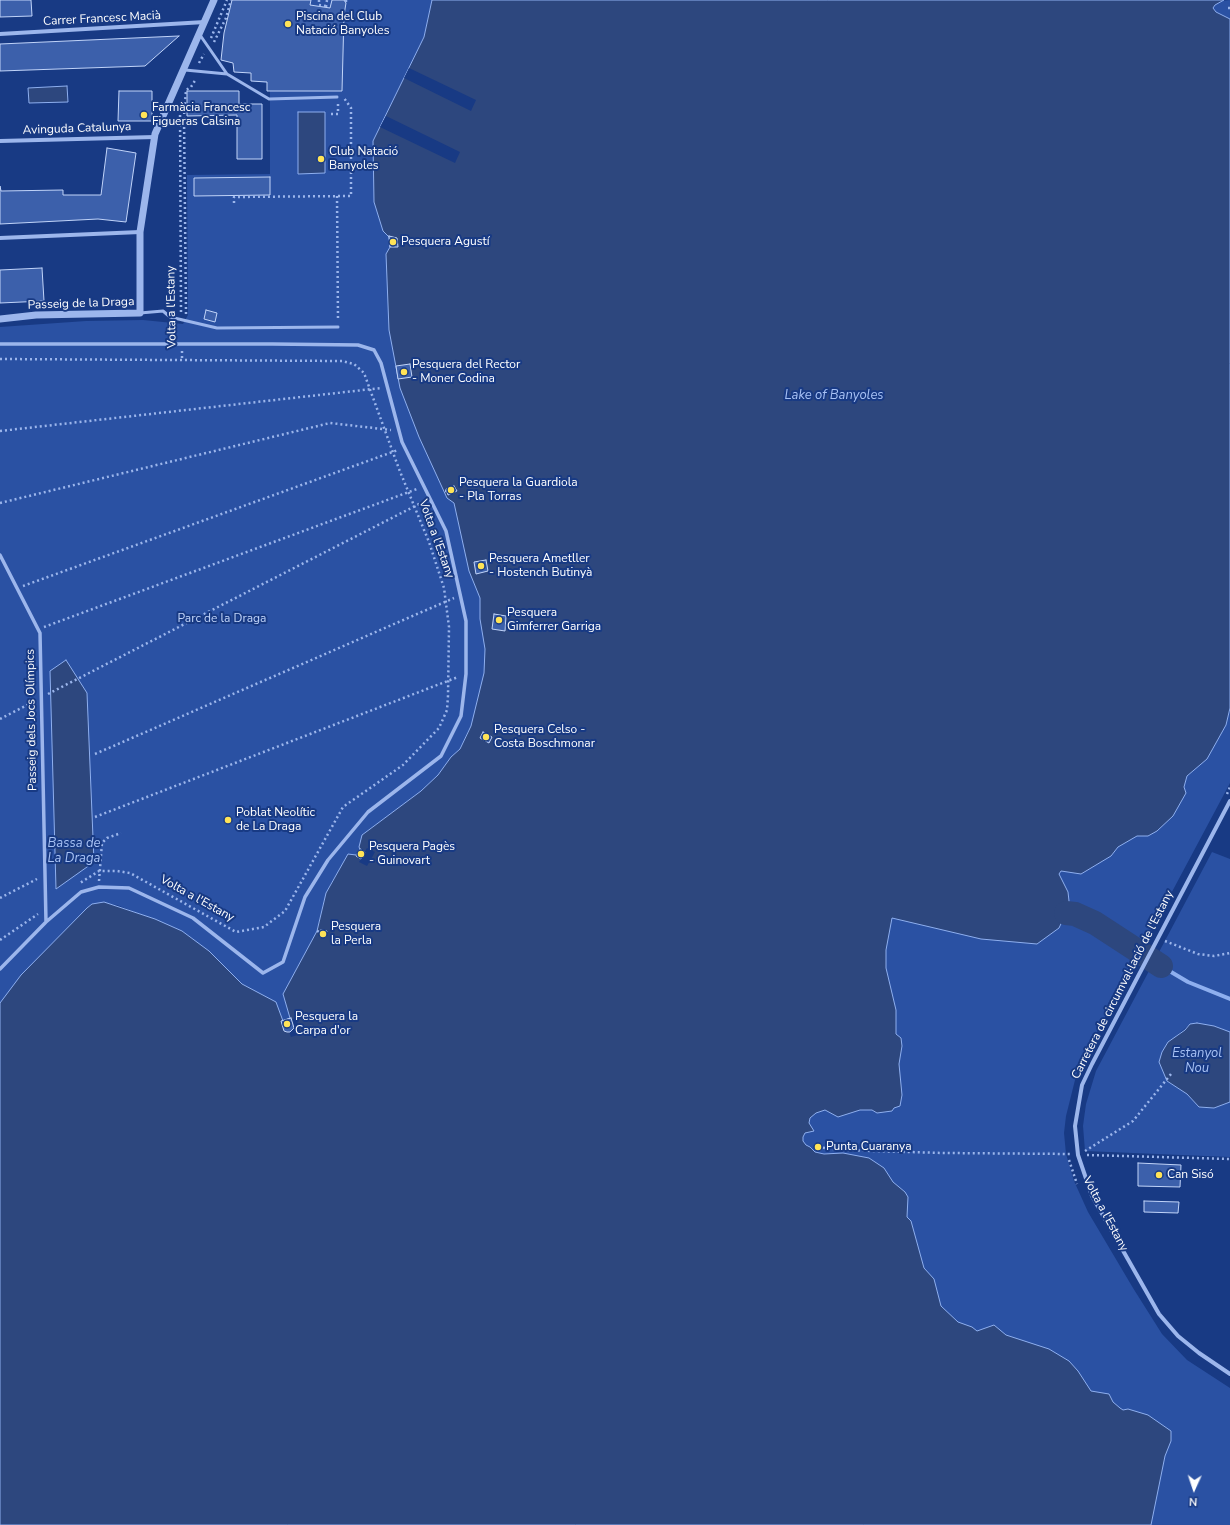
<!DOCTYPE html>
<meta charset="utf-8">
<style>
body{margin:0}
#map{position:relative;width:1230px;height:1525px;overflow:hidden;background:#183a84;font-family:"Nunito Sans",sans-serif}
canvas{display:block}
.north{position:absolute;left:1174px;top:1469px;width:40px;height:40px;-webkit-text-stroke:3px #183a84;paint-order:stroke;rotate:183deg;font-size:11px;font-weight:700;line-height:16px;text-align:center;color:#fff}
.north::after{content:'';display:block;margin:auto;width:14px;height:18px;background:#fff;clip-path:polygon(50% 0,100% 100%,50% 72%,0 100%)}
</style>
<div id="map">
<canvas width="1230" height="1525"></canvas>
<div class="north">N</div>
</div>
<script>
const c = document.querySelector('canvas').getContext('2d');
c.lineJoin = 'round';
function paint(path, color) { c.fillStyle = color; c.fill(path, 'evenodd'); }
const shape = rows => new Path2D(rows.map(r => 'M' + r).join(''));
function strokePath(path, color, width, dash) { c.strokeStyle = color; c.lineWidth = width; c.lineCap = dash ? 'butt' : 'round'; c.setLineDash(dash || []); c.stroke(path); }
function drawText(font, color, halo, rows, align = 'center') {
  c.font = font + ' "Nunito Sans",sans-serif'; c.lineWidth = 4; c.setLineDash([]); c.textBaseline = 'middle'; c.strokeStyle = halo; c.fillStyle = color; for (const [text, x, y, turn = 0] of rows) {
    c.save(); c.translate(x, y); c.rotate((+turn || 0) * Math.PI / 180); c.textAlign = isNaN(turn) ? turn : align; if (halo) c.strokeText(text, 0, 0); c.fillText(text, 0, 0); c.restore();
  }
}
const green = shape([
 [232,0,432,0,424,37,373,141,374,202,383,231,389,236,390,247,451,494,492,628,489,710,468,731,460,749,451,757,438,775,421,791,362,835,360,849,356,856,340,869,331,883,324,900,317,931,283,994,290,1018,283,1021,249,1002,216,972,208,951,182,931,117,905,97,903,92,904,87,908,45,951,0,1040,0,327,86,321,143,320,183,324,188,315,187,175,270,174,270,91,267,83,251,81,251,73,234,72,233,63,221,60,224,33],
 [1230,0,1230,19,1216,12,1213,8,1215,5,1222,1],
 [1230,708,1230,783,1078,1068,1066,1116,1064,1133,1066,1154,1074,1181,1088,1212,1133,1288,1162,1334,1187,1360,1230,1388,1230,1525,1144,1525,1003,1354,932,1304,913,1229,831,1161,802,1145,801,1131,886,919,1044,865,1184,787,1187,776,1207,758,1226,725],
 [1212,852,1230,859,1230,1032,1214,1026,1190,1024,1176,1036,1167,1081,1187,1094,1199,1107,1214,1108,1230,1102,1230,1157,1085,1151,1083,1126,1086,1104,1096,1071]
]);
const water = shape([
 [432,0,1224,0,1215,5,1213,8,1216,12,1230,19,1230,708,1226,725,1207,759,1187,776,1184,787,1186,793,1173,816,1157,831,1148,836,1137,836,1118,847,1111,856,1081,874,1061,871,1059,874,1068,892,1069,901,1066,913,1059,928,1037,944,981,939,892,918,886,950,886,968,896,1010,896,1034,901,1038,902,1046,899,1064,902,1095,900,1106,894,1108,892,1111,877,1113,872,1110,860,1110,838,1117,825,1110,816,1113,810,1118,809,1123,814,1131,805,1133,803,1137,803,1141,806,1145,810,1147,815,1152,824,1154,843,1153,869,1158,884,1168,893,1182,905,1192,908,1197,907,1217,911,1221,924,1268,934,1279,941,1306,958,1322,972,1327,977,1331,994,1325,1006,1335,1049,1349,1069,1361,1078,1371,1091,1391,1109,1394,1113,1402,1120,1408,1123,1410,1128,1409,1148,1415,1171,1431,1171,1441,1165,1456,1151,1525,0,1525,0,1003,21,975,87,908,92,904,104,902,155,919,182,931,209,951,242,984,276,1002,283,1021,290,1018,283,994,317,931,326,893,348,854,356,855,360,849,359,847,362,835,421,791,438,775,451,757,460,749,471,726,484,673,485,649,480,619,480,598,469,571,454,503,447,498,419,437,400,388,389,330,386,254,390,247,389,237,383,231,374,202,373,141,424,37,432,0],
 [67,86,68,102,29,103,28,88,67,86],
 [298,112,325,112,325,173,298,174,298,112],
 [66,660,87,693,94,862,56,889,50,671,66,660],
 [1197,1023,1214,1026,1230,1032,1230,1102,1214,1108,1199,1107,1187,1094,1167,1081,1159,1062,1162,1052,1168,1042,1185,1030,1190,1024,1197,1023]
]);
const pier = shape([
 [409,68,476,100,471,111,404,78],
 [386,116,460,152,455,163,380,127],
 [367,848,375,852,367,866,359,862],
 [296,1018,301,1034,291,1037,289,1032,294,1027,291,1020]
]);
const stream = shape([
 [1161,966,1188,982,1230,999]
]);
const river = shape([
 [1066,913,1075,914,1095,923,1161,966]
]);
const building = shape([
 [0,0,31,0,32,16,0,17,0,0],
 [232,0,311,0,310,5,330,8,332,0,344,0,346,3,344,15,342,91,267,91,267,82,251,81,251,73,234,72,233,63,221,60,224,33,232,0],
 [179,36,145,66,0,71,0,44,179,36],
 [119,91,152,91,152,121,118,121,119,91],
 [187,91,239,91,239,104,262,104,262,159,237,159,237,115,187,116,187,91],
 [107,148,136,153,126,222,98,219,0,224,0,186,1,191,63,190,63,195,101,195,107,148],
 [270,177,270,195,194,196,194,178,270,177],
 [389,236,397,238,398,247,390,247,389,236],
 [42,268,44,301,0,303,0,270,42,268],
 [206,310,217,313,215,322,204,319,206,310],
 [410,364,412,377,398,379,396,366,410,364],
 [454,486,457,491,448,495,446,489,454,486],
 [486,560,488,571,476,574,474,562,486,560],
 [494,614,506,616,505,631,492,629,494,614],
 [483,732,492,737,489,743,480,738,483,732],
 [360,849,365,852,361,859,356,856,360,849],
 [321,930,327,931,325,936,320,935,321,930],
 [291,1018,294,1028,290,1032,287,1032,284,1031,281,1021,291,1018],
 [1138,1163,1181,1165,1180,1187,1138,1186,1138,1163],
 [1144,1201,1179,1202,1178,1213,1144,1212,1144,1201]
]);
const path = shape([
 [319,0,319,5,326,6],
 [346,0,346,3],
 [326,7,327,0],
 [1228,8,1230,8],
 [344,15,352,17],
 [211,38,227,0],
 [214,42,226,18,231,0],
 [199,63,204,54],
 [180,105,181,312],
 [331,114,338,114,338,104],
 [337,196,338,320],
 [234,203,234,197,351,196,351,108,344,98],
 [186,314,184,116,186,90,191,87,196,79],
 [182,351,182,361],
 [0,359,342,361,354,364,364,373,399,469,429,542,444,588,449,627,448,696,447,710,439,728,403,765,343,807,285,911,264,927,236,932,130,873,117,871,99,871,80,883],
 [0,431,381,388],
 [445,491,446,491],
 [0,503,330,423,391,430],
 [23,586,398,450],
 [44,627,417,489],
 [48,694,423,502],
 [0,719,33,702],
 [95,754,454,598],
 [1227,794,1230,787],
 [95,817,458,677],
 [99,881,102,843,107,838,121,833],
 [0,898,37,879],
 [317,931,320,932],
 [0,940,38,914],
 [1165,941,1198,954,1214,956,1230,953],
 [818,1147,839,1150,944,1153,1071,1154],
 [1085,1151,1133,1121,1171,1074],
 [1087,1155,1230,1159],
 [1069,1160,1077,1184]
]);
const service = shape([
 [200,35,227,74,269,99,337,97],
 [185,70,227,74],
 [140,313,163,311,170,317,217,328,338,327]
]);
const pedestrian = shape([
 [0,344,272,344,358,345,374,350,381,363,402,442,446,531,466,621,466,674,461,716,441,756,368,812,328,860,305,897,283,962,263,973,193,918,129,888,99,887,81,892,46,922,0,969],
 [0,555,40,633,46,922]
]);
const minor = shape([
 [0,34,205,22],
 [0,141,155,137],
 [0,238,140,232],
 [1230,801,1092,1064,1082,1085,1075,1126,1078,1155,1092,1196,1159,1314,1178,1336,1199,1353,1230,1374]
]);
const tertiary = shape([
 [0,319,36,315,140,313,140,232,155,134,214,0]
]);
const markers = [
 [288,24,4,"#ffe357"],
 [144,115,4,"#ffe357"],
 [321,159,4,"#ffe357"],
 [393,242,4,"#ffe357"],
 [404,372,4,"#ffe357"],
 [451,490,4,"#ffe357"],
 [481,566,4,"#ffe357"],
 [499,620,4,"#ffe357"],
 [486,737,4,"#ffe357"],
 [228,820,4,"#ffe357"],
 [361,854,4,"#ffe357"],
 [323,934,4,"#ffe357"],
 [287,1024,4,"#ffe357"],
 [818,1147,4,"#ffe357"],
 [1159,1175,4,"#ffe357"]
];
const poiNames = [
 ["Piscina del Club",296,17],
 ["Natació Banyoles",296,31],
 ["Farmàcia Francesc",152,108],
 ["Figueras Calsina",152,122],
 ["Club Natació",329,152],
 ["Banyoles",329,166],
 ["Pesquera Agustí",401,242],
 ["Pesquera del Rector",412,365],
 ["- Moner Codina",412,379],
 ["Pesquera la Guardiola",459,483],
 ["- Pla Torras",459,497],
 ["Pesquera Ametller",489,559],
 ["- Hostench Butinyà",489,573],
 ["Pesquera",507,613],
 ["Gimferrer Garriga",507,627],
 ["Pesquera Celso -",494,730],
 ["Costa Boschmonar",494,744],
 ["Poblat Neolític",236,813],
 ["de La Draga",236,827],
 ["Pesquera Pagès",369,847],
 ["- Guinovart",369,861],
 ["Pesquera",331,927],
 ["la Perla",331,941],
 ["Pesquera la",295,1017],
 ["Carpa d'or",295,1031],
 ["Punta Cuaranya",826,1147],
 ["Can Sisó",1167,1175]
];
const streetNames = [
 ["Carrer Francesc Macià",102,19,-3],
 ["Avinguda Catalunya",77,129,-2],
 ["Passeig de la Draga",81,304,-2],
 ["Volta a l'Estany",172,307,-91],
 ["Volta a l'Estany",436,539,70],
 ["Passeig dels Jocs Olímpics",32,720,-91],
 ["Volta a l'Estany",197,899,29],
 ["Carretera de circumval·lació de l'Estany",1123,985,-63],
 ["Volta a l'Estany",1105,1214,62]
];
const parkNames = [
 ["Parc de la Draga",222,619]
];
const waterNames = [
 ["Lake of Banyoles",834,396],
 ["Bassa de",74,844],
 ["La Draga",74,859],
 ["Estanyol",1197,1054],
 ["Nou",1197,1069]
];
paint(green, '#2a51a3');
paint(water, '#2d477e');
strokePath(water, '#8eafef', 1);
paint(pier, '#183a84');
strokePath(stream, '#8eafef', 4);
strokePath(river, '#2d477e', 24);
paint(building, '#3c60ab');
strokePath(building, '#c1d4f9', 1);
strokePath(path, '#9cb6ec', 2.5, [2, 3]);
strokePath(service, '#9cb6ec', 3);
strokePath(pedestrian, '#9cb6ec', 3.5);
strokePath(minor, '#9cb6ec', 4);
strokePath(tertiary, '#9cb6ec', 7);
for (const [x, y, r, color] of markers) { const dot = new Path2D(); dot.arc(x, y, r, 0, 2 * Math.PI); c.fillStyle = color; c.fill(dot); strokePath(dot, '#183a84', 1.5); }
drawText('12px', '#fff', '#183a84', poiNames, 'left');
drawText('12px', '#fff', '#183a84', streetNames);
drawText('12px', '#c1d4f9', '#183a84', parkNames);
drawText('italic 13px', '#a7c1f4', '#183a84', waterNames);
</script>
